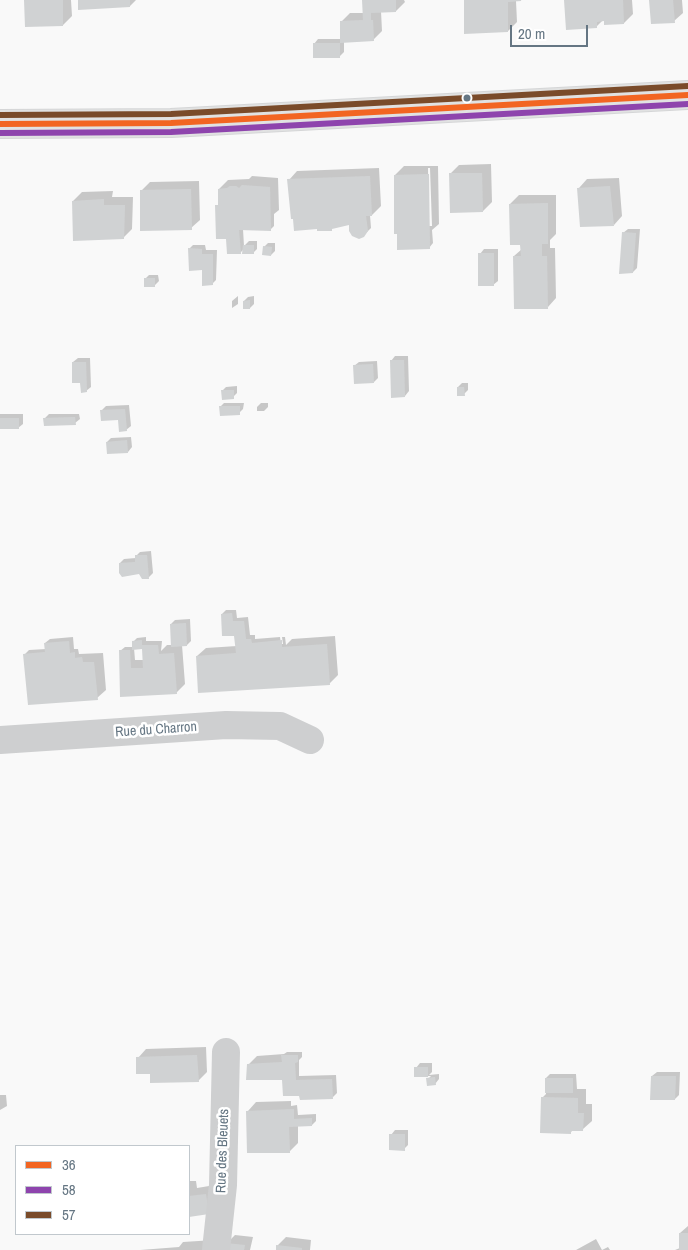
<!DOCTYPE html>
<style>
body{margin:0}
#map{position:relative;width:688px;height:1250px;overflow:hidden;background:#f9f9f9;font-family:"Archivo Narrow",sans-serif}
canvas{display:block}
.legend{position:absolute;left:15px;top:1145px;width:175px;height:90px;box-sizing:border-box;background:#fff;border:1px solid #c1c8cd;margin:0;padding:6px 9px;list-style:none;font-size:15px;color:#657683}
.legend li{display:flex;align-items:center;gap:10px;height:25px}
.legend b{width:25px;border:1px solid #c1c8cd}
.scale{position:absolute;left:510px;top:25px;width:78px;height:22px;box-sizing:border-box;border:2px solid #657683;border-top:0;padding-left:6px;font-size:15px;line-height:18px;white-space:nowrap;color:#657683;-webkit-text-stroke:4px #fff;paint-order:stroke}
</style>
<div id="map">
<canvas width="688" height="1250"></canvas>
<ul class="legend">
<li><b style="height:6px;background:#f26522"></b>36</li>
<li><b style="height:6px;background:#8e44ad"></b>58</li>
<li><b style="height:6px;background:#7a4b2a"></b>57</li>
</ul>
<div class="scale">20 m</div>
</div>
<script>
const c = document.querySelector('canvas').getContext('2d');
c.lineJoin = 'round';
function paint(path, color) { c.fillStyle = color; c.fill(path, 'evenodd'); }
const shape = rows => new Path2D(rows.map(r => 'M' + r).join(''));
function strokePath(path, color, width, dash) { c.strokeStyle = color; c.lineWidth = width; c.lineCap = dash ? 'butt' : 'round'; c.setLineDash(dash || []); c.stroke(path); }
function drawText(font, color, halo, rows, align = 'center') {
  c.font = font + ' "Archivo Narrow",sans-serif'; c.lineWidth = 5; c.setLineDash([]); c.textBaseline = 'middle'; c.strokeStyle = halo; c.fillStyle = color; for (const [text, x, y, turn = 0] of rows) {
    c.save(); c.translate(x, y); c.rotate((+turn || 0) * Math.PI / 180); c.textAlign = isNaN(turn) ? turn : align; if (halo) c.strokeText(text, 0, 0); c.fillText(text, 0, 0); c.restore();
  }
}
const shadow = shape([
 [25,0,71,0,72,16,63,25],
 [79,0,136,0,130,6],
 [364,0,404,0,405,2,396,11,381,11,382,31,373,40,344,42,344,52,340,56,314,44,318,39,341,39,341,22,350,13,364,13],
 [465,0,522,0,516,1,517,22,508,31],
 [565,0,632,0,633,14,624,23,603,20,596,27],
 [650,0,682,0,683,13,674,21],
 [491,164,492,202,483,211,450,174,459,165],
 [404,166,438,166,439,224,432,230,433,243,429,248,395,175],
 [428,168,430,168,432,226,429,226],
 [379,168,381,206,372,215,370,215,371,228,363,236,351,224,289,180,297,171],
 [252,176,278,178,279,210,274,214,274,226,270,230,243,229,244,246,249,241,257,241,257,249,253,253,244,249,240,253,228,238,217,220,219,189,228,180,249,179],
 [619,178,622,216,614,225,579,188,587,179],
 [199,181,200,220,191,228,141,191,150,182],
 [113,191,112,197,133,197,132,229,123,238,73,201,82,192],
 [519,195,556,195,556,234,550,240,550,248,555,248,556,298,548,307,514,256,522,249,510,204],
 [628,229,640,229,637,268,633,272,623,233],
 [268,243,275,243,275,251,271,255,264,247],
 [193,245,205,245,206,250,217,250,216,280,212,284,189,249],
 [484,249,498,249,498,281,493,285,480,254],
 [149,275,158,275,159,281,154,286,145,279],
 [238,296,238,304,232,308,232,301],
 [254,296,254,304,250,308,244,301,248,297],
 [395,356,408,356,409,391,405,396,391,361],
 [78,358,90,358,91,387,86,391,73,362],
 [377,361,378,378,374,382,354,366,359,362],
 [462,383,468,383,468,390,464,394,458,387],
 [237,386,237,393,233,397,222,391,226,387],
 [224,403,244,403,243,409,239,413,220,407],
 [261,403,268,403,268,407,264,411,257,411,257,407],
 [129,405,131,426,126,430,120,419,102,410,106,406],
 [0,414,23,414,23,424,18,428,0,428],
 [49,414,79,414,80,419,75,423,44,419],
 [131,437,132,447,128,452,107,442,111,438],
 [151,551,153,573,148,578,120,563,124,559,136,558,136,556,140,552],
 [226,610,236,610,237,618,248,617,250,635,255,635,255,639,280,637,281,644,283,644,282,637,285,637,286,645,292,639,335,636,338,675,329,684,197,656,206,648,237,646,235,634,222,614],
 [190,619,191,641,187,645,182,645,185,684,176,693,121,695,120,651,125,647,133,647,133,642,137,638,146,637,146,641,162,641,161,651,167,645,172,645,171,624,175,620],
 [143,647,144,660,135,660,134,648],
 [73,637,74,649,78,649,79,654,103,653,106,690,97,698,24,655,29,650,46,649,45,643,50,639],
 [206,1047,207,1072,198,1081,151,1072,138,1058,146,1049],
 [287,1052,302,1052,302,1057,299,1060,299,1076,336,1075,337,1093,333,1097,283,1077,248,1065,257,1056,284,1054],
 [420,1063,432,1063,432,1072,429,1075,439,1074,439,1079,435,1084,428,1079,431,1076,416,1076,416,1068],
 [657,1072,680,1072,679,1095,675,1099,652,1076],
 [550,1074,576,1074,577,1089,586,1089,586,1104,592,1104,592,1121,583,1129,574,1129,570,1133,542,1098,546,1094,546,1078],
 [0,1095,6,1095,7,1106,0,1110],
 [291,1101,291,1106,297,1105,298,1115,316,1114,316,1121,312,1125,298,1126,298,1143,289,1152,248,1111,256,1102],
 [395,1130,408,1130,408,1145,404,1149,391,1135],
 [189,1181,196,1181,197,1188,215,1185,209,1213,189,1215],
 [688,1226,688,1250,675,1250,680,1248,680,1233],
 [235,1235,253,1237,250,1250,226,1250,226,1244],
 [286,1237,311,1240,310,1250,277,1250,277,1246],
 [596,1239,602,1250,608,1247,610,1250,576,1250],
 [214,1240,215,1250,140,1250,179,1247,183,1242]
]);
const building = shape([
 [24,0,63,0,63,26,25,27],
 [78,0,130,0,130,7,78,10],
 [362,0,396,0,396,12,371,13,371,20,373,20,374,41,340,43,340,58,313,58,313,43,340,43,340,21,363,20],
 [464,0,521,0,521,1,508,2,508,32,464,34],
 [564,0,623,0,624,24,604,25,604,21,597,22,597,28,566,30],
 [649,0,673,0,675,23,651,24],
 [449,173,482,173,483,212,450,213],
 [429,174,430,249,397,250,397,234,394,234,394,175],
 [370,176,372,216,366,216,368,231,364,237,359,239,352,236,349,231,349,225,332,229,332,231,317,231,317,229,294,231,293,219,291,219,287,179],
 [242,185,270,187,271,231,239,230,241,254,227,254,226,239,216,239,215,205,218,205,218,189,227,188,230,186,236,186,239,188],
 [610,186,614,226,580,227,577,188],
 [191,189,192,230,140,231,140,190],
 [104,199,104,205,125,205,124,239,73,241,72,201],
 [548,203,548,244,542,244,542,256,547,256,548,309,514,309,513,256,521,256,520,245,510,245,509,204],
 [622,232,636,233,633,273,619,274],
 [243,245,254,245,254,254,242,254],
 [263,246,272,247,271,256,262,255],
 [188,248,202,249,202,254,213,254,213,285,202,286,202,270,189,271],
 [478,253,494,253,494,286,478,286],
 [144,278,155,278,155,287,144,287],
 [250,300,250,309,243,309,243,301],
 [390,360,404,360,405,397,391,398],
 [72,362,86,362,87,392,81,393,80,383,72,383],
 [373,364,374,383,354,384,353,365],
 [457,387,464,387,465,396,457,396],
 [221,390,234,390,234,399,222,400],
 [219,406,240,406,240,415,220,416],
 [125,409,127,431,119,432,118,420,101,421,100,410],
 [75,417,76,425,44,426,43,418],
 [0,418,19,418,19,429,0,429],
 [127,440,128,453,107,454,106,442],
 [135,555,147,555,149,579,142,579,139,574,122,577,119,573,119,563,135,562],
 [232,613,233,621,244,621,246,639,251,639,252,643,282,640,282,647,327,644,330,685,198,693,196,656,236,653,234,636,222,636,221,614],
 [186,623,187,646,171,647,170,624],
 [142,640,142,645,158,645,159,654,174,653,177,694,120,697,119,650,130,650,131,668,143,668,142,649,132,650,132,641],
 [69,641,70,653,75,652,75,658,82,657,83,662,94,662,98,700,28,705,23,654,45,652,44,643],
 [197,1055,199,1082,150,1083,150,1074,136,1074,136,1057],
 [281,1055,298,1055,298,1062,295,1063,296,1080,332,1079,333,1099,300,1100,299,1096,283,1096,282,1080,246,1080,247,1064,282,1062],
 [414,1067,428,1067,428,1077,414,1077],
 [651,1076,676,1076,675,1100,650,1100],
 [435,1077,436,1085,427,1086,426,1078],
 [545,1078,573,1078,573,1093,545,1093],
 [541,1097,578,1098,578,1113,584,1113,583,1131,571,1131,571,1134,540,1133],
 [294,1109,294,1119,312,1118,312,1126,289,1127,290,1153,247,1153,246,1111],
 [389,1134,405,1134,405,1151,389,1150],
 [206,1194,209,1214,189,1217,189,1196],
 [679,1233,688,1233,688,1250,679,1250],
 [225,1243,245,1245,244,1250,224,1250],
 [276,1245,302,1248,302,1250,276,1250]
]);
const minor = shape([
 [0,740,226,725,280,726,310,740],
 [216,1250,223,1185,226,1052]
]);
const major = shape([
 [0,124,171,123,688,95]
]);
const bus1 = shape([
 [0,124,171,123,688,95]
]);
const bus2 = shape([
 [0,133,171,132,688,104]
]);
const bus3 = shape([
 [0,115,171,114,688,86]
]);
const markers = [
 [467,98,4.5,"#657683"]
];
const streetNames = [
 ["Rue du Charron",156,730,-4],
 ["Rue des Bleuets",223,1151,-88]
];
paint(shadow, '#0003');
paint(building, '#d0d2d3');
strokePath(major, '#d5d6d7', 30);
strokePath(minor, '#cecfd0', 28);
strokePath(major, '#e1e2e2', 28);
strokePath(bus1, '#f26522', 6);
strokePath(bus2, '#8e44ad', 6);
strokePath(bus3, '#7a4b2a', 6);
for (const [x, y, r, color] of markers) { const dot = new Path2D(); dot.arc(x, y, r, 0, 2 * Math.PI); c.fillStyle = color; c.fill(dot); strokePath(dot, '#fff', 2); }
drawText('14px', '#657683', '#fff', streetNames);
</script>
